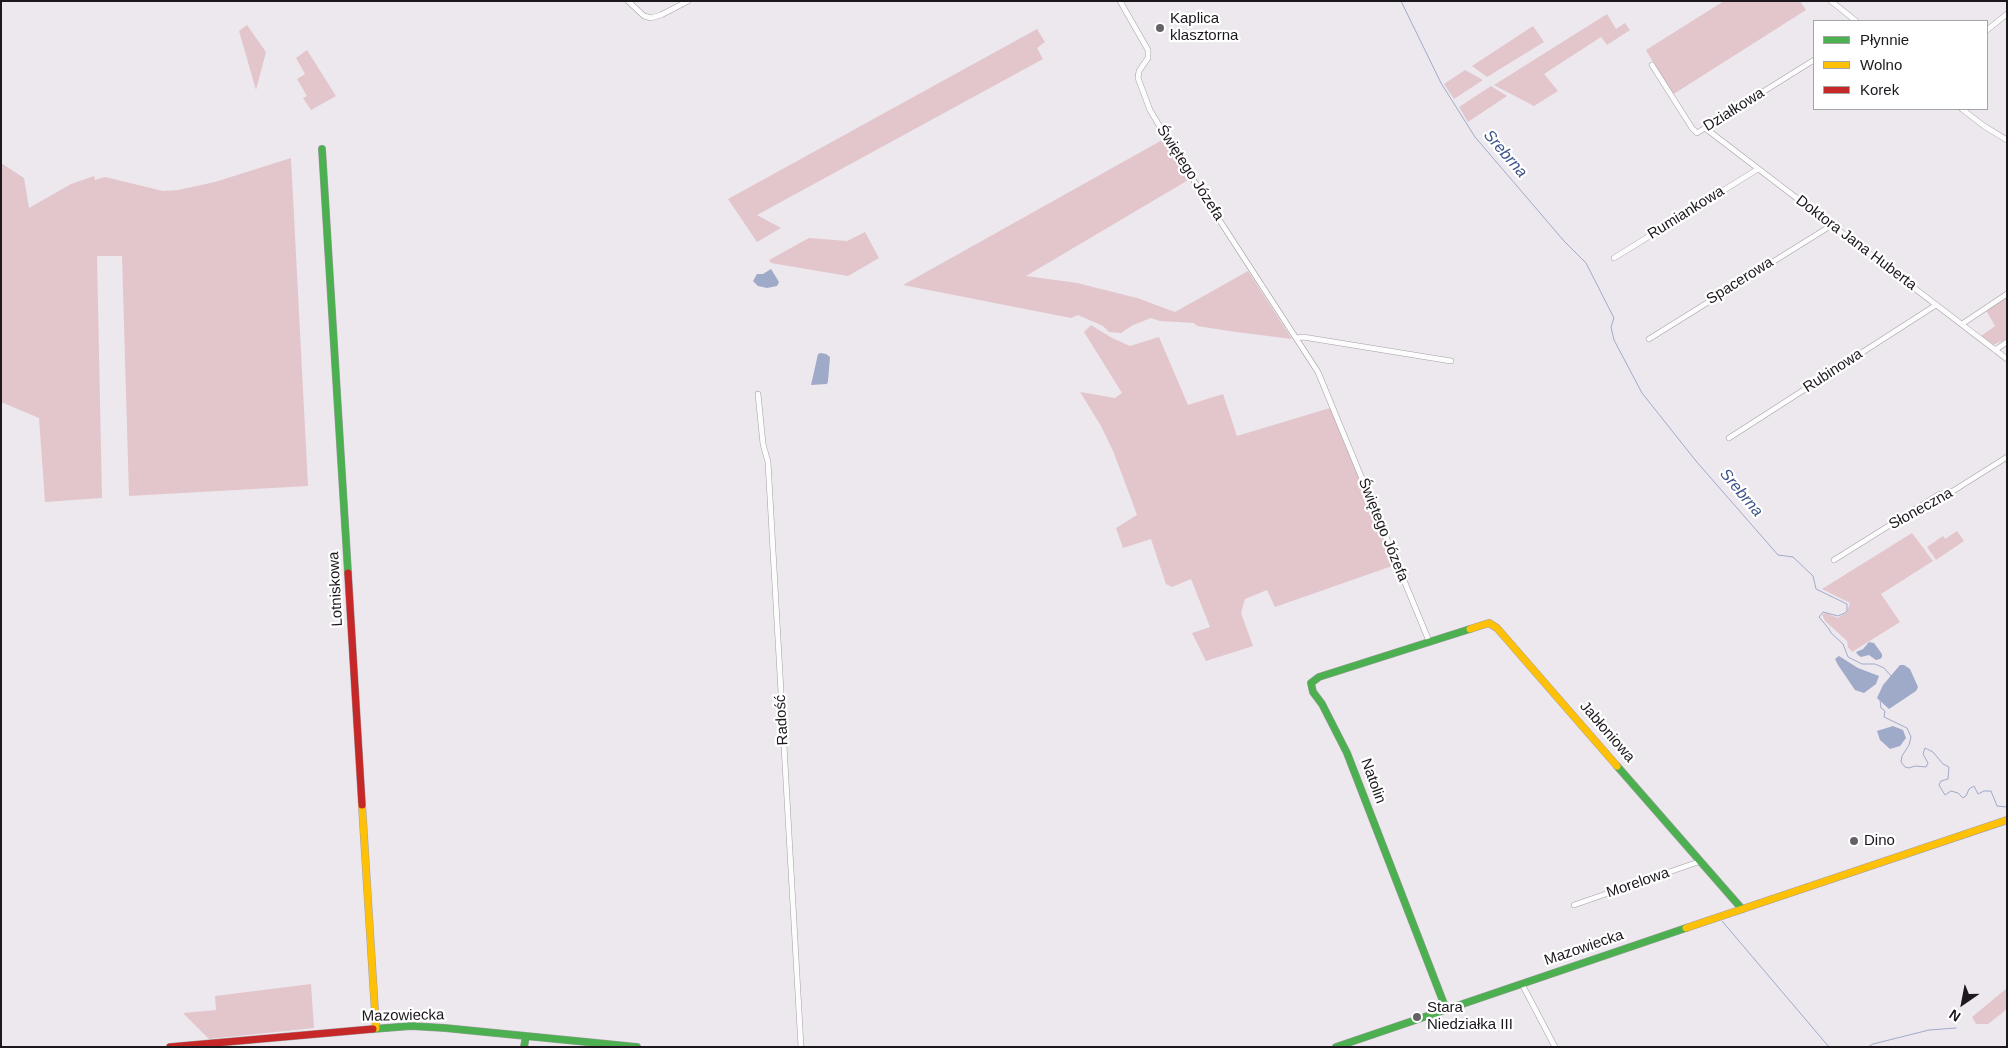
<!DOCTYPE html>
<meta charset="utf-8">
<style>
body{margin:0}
#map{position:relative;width:2008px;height:1048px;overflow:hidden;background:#ede8ee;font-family:Arial,sans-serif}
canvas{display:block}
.frame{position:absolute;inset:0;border:2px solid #1c181d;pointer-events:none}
.legend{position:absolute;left:1813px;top:20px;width:175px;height:90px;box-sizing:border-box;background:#fff;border:1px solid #a4a3a5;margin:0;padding:6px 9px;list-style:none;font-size:15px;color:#1c181d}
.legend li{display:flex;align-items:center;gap:10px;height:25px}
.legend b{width:25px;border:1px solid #a4a3a5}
.north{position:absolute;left:1938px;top:978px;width:50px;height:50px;-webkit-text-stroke:4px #fff;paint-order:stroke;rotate:213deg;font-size:14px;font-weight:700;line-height:20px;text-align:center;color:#1c181d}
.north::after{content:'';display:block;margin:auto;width:18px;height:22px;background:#1c181d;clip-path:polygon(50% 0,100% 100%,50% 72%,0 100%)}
</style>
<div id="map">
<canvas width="2008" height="1048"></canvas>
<div class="frame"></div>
<ul class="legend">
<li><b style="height:6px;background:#4caf50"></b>Płynnie</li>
<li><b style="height:6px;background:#ffc107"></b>Wolno</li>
<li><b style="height:6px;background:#c62828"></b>Korek</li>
</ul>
<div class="north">N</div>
</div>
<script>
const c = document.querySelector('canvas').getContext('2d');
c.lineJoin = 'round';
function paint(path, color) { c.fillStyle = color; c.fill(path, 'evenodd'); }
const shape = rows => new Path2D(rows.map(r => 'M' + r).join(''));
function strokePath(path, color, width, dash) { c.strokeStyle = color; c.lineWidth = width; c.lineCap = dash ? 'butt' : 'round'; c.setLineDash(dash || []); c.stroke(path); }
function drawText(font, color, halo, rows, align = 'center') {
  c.font = font + ' Arial,sans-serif'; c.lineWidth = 4.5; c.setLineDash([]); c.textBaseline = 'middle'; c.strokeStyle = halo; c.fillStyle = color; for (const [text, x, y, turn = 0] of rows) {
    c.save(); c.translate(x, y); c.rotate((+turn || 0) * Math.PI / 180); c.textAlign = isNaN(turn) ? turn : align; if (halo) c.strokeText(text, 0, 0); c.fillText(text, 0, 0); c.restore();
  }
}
const green = shape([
 [1724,1,1800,1,1806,10,1672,95,1646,50],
 [1607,14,1616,29,1625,23,1630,30,1607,45,1601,37,1544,74,1558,91,1534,106,1494,85],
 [247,25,266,52,256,90,239,31],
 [1533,26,1544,42,1487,77,1472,66],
 [1037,29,1045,42,1037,48,1043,59,757,215,781,228,757,242,728,199],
 [307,50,336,96,311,110,303,98,307,96,297,79,305,74,296,58],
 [1465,70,1483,80,1454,99,1444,84],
 [1491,86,1507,96,1468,122,1459,107],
 [1164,139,1190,179,1026,276,1077,283,1137,298,1175,312,1248,271,1292,339,1236,332,1197,326,1194,323,1160,321,1151,318,1133,325,1121,333,1109,332,1103,326,1078,315,1071,318,903,285],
 [291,158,308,486,129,496,122,256,97,256,102,498,45,502,39,418,1,402,1,163,24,178,29,208,71,184,94,176,95,180,105,177,163,191,178,190,215,182],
 [865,232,879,258,848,276,771,263,769,260,809,238,847,241],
 [2005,297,2007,300,2007,339,1993,345,1981,336,1995,326,1986,310],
 [1091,325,1112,338,1130,346,1159,337,1188,405,1223,394,1237,436,1330,408,1395,565,1275,607,1267,590,1245,599,1241,613,1253,646,1206,661,1192,633,1210,627,1191,579,1172,587,1166,584,1151,539,1123,548,1116,528,1137,515,1114,453,1101,426,1080,392,1115,398,1122,393,1084,332],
 [1957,531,1964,541,1936,560,1927,547,1943,536,1945,539],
 [1912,533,1933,561,1881,594,1900,622,1852,652,1848,647,1847,641,1825,621,1822,614,1826,613,1838,618,1847,612,1850,603,1822,589],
 [311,984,314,1028,209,1039,183,1013,216,1010,215,996],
 [2007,988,2007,1009,1988,1024,1976,1024,1972,1017]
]);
const water = shape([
 [771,269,779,282,777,286,767,288,758,286,753,281,757,274,763,274],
 [821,353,826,354,830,357,828,381,827,384,811,385,818,354],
 [1869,642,1874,643,1882,654,1882,657,1880,659,1876,660,1869,655,1861,657,1858,655,1856,652,1863,649],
 [1839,656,1858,668,1879,676,1876,684,1864,693,1855,690,1838,665,1835,659],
 [1900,665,1904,665,1910,669,1918,687,1916,691,1889,709,1877,698,1883,685],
 [1893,726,1903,730,1906,738,1900,746,1890,749,1880,740,1877,731]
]);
const stream = shape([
 [1401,1,1441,83,1475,137,1564,241,1586,263,1614,318,1611,327,1614,340,1642,393,1696,461,1778,555,1793,557,1813,576,1816,589,1847,604,1847,611,1845,613,1838,616,1823,612,1819,617,1829,629,1831,633,1843,644,1848,657,1862,664,1875,664,1884,668,1891,676],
 [1880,700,1881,708,1885,711,1884,717,1907,728,1911,737,1909,745,1902,756,1901,762,1905,767,1909,768,1915,766,1926,767,1928,763,1923,754,1925,748,1933,752,1943,764,1949,767,1948,779,1941,781,1939,785,1945,795,1951,791,1958,793,1963,798,1966,796,1969,789,1974,786,1978,794,1984,791,1991,791,1997,806,2007,807],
 [1722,921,1829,1047],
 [1868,1047,1873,1044,1929,1030,1956,1028]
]);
const street = shape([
 [628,1,644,16,651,18,661,15,688,1],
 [1120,1,1148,50,1148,58,1139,71,1138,78,1150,110,1172,147,1318,372,1429,641],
 [1831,1,1856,21],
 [1987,30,2007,14],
 [1652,65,1692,128,1697,133,1814,60],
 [1962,109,1984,126,2007,140],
 [1705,128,2007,359],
 [1614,258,1758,169],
 [1962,324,2007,294],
 [1297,338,1303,337,1451,361],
 [1649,339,1832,225],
 [1995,350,2007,342],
 [758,394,763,444,768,462,801,1047],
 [1729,438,1936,305],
 [1834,560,1938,495,1953,491,2007,457],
 [1574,905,1701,861],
 [1522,984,1555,1047]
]);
const fast = shape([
 [322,149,348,573],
 [1617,766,1742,909],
 [1446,1009,1347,753,1322,704,1313,692,1311,683,1319,677,1470,629],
 [373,1029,411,1026,445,1028,637,1047],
 [524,1047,526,1036],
 [1336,1047,1686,928]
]);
const slow = shape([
 [1470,629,1489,623,1497,628,1617,766],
 [362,805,376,1028],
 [1686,928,2007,820]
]);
const jam = shape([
 [348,573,362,805],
 [170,1047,373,1029]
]);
const markers = [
 [1160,28,5,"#656166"],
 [1854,841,5,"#656166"],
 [1417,1017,5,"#656166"]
];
const poiNames = [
 ["Kaplica",1170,19],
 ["klasztorna",1170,36],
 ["Dino",1864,841],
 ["Stara",1427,1008],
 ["Niedziałka III",1427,1025]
];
const streetNames = [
 ["Działkowa",1734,110,-32],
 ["Świętego Józefa",1190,173,57],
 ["Rumiankowa",1686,213,-32],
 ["Doktora Jana Huberta",1856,243,37],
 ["Spacerowa",1740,281,-32],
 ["Rubinowa",1833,371,-33],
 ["Słoneczna",1921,509,-29],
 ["Świętego Józefa",1383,530,68],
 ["Lotniskowa",336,589,-93],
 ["Radość",782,720,-93],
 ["Jabłoniowa",1607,732,49],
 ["Natolin",1373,781,70],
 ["Morelowa",1638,883,-19],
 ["Mazowiecka",1584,948,-19],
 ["Mazowiecka",403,1016,-1]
];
const waterNames = [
 ["Srebrna",1505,154,49],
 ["Srebrna",1741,493,50]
];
paint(green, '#e2c6cb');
paint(water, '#9faac9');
strokePath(stream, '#9faac9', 1);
strokePath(street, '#a39fa4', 6);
strokePath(fast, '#a39fa4', 8);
strokePath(slow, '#a39fa4', 8);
strokePath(jam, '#a39fa4', 8);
strokePath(street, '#fcfcfc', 5);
strokePath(fast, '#4caf50', 7);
strokePath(slow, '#ffc107', 7);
strokePath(jam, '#c62828', 7);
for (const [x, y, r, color] of markers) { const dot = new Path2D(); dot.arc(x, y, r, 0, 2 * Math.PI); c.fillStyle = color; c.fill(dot); strokePath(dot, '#fff', 2); }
drawText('15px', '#1c181d', '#fff', poiNames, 'left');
drawText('15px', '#1c181d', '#fff', streetNames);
drawText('italic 16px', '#3d548b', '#fff', waterNames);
</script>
